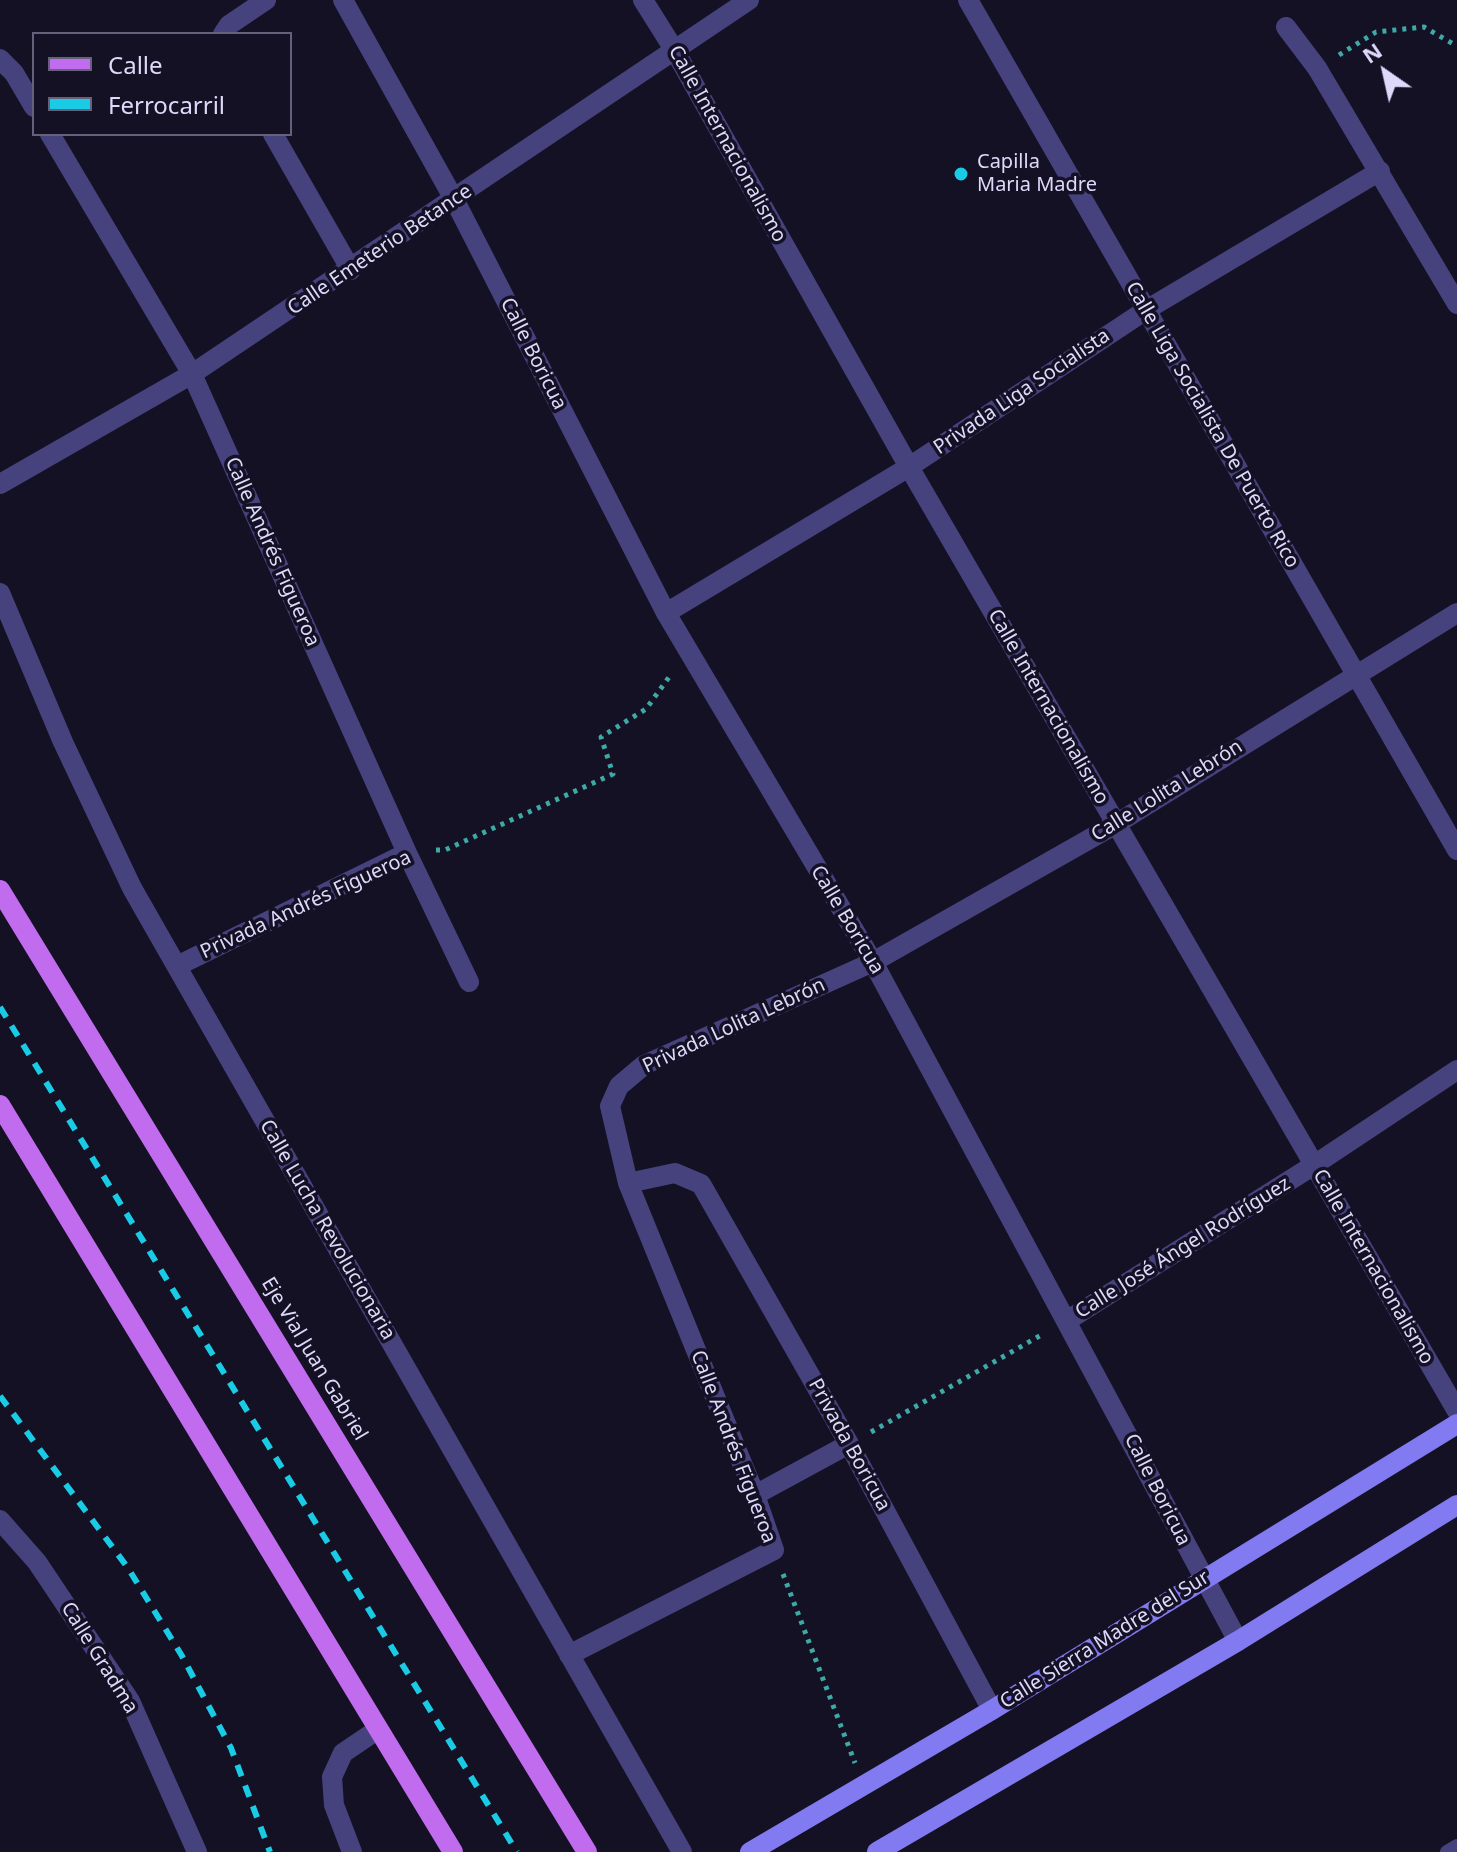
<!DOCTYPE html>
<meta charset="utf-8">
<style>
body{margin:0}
#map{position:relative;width:1457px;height:1852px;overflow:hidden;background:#151124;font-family:"Noto Sans",sans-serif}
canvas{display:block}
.legend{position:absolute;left:32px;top:32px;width:260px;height:104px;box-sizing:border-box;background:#151124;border:2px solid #65617a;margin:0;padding:10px 14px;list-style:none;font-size:24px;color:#ded9fb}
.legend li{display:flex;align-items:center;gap:16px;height:40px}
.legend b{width:40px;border:2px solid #65617a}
.north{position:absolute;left:1345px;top:32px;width:80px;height:80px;-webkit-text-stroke:6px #151124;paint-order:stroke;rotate:326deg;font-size:22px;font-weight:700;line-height:32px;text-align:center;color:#ded9fb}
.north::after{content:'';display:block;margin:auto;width:28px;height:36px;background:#ded9fb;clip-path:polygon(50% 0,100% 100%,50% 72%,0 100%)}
</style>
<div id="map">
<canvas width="1457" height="1852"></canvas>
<ul class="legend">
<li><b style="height:10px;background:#c16cee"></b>Calle</li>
<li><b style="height:10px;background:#1acbe5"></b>Ferrocarril</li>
</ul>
<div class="north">N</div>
</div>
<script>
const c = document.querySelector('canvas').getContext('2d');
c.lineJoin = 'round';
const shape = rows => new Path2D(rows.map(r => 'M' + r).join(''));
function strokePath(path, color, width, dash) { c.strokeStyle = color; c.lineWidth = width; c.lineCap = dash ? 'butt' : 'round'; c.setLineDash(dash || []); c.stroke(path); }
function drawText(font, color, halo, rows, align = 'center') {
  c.font = font + ' "Noto Sans",sans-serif'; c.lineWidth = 7; c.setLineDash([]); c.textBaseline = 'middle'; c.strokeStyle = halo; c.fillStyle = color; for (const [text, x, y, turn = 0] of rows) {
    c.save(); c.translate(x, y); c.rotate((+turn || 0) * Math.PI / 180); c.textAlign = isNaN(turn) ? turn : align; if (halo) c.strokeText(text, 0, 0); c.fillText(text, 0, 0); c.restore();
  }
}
const path = shape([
 [1339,55,1376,32,1424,27,1457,46],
 [436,850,445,850,613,774,601,737,646,709,672,673],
 [871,1432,1043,1334],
 [783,1574,855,1763]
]);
const lane = shape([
 [1447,1852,1457,1846]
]);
const street = shape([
 [343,0,455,201,666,613,873,962,1238,1641],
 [643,0,675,51,909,467,1457,1411],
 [968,0,1457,850],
 [1286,27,1317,68,1457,304],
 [223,34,229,25,266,0],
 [0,59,14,73,34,107],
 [50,134,192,374,407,853,469,982],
 [273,134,351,270],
 [0,484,192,374,749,0],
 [0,593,63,742,132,888,682,1852],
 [666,613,909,467,1146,310,1380,171],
 [177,966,407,853],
 [628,1183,675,1173,701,1184,849,1444,992,1710],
 [1068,1320,1314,1165,1457,1070],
 [755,1495,849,1444],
 [0,1520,37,1562,130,1701,197,1852],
 [569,1655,774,1550,755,1495,628,1183,610,1106,619,1086,644,1065,873,962,1116,824,1457,613],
 [352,1852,334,1805,332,1777,343,1753,377,1730]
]);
const secondary = shape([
 [750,1852,992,1710,1457,1424],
 [877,1852,1238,1641,1457,1505]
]);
const primary = shape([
 [0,890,587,1852],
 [0,1105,453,1852]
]);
const rail = shape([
 [0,1007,517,1852],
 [0,1396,128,1568,182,1656,231,1748,270,1852]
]);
const markers = [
 [961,174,8,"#1acbe5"]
];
const streetNames = [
 ["Calle Internacionalismo",727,144,61],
 ["Calle Emeterio Betance",380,250,-34],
 ["Calle Boricua",533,354,63],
 ["Privada Liga Socialista",1022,392,-34],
 ["Calle Liga Socialista De Puerto Rico",1212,425,60],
 ["Calle Andrés Figueroa",272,552,66],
 ["Calle Internacionalismo",1048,707,60],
 ["Calle Lolita Lebrón",1167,791,-32],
 ["Privada Andrés Figueroa",306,905,-25],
 ["Calle Boricua",847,920,59],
 ["Privada Lolita Lebrón",734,1026,-25],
 ["Calle Lucha Revolucionaria",327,1230,60],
 ["Calle José Ángel Rodríguez",1183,1248,-32],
 ["Calle Internacionalismo",1373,1267,60],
 ["Eje Vial Juan Gabriel",314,1359,59],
 ["Privada Boricua",849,1445,61],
 ["Calle Andrés Figueroa",733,1447,69],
 ["Calle Boricua",1157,1490,63],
 ["Calle Sierra Madre del Sur",1105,1640,-32],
 ["Calle Gradma",99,1658,58]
];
const poiNames = [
 ["Capilla",977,162],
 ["Maria Madre",977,185]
];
strokePath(path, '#3daaa7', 5, [4, 6]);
strokePath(lane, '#46427e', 14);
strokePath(street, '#46427e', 20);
strokePath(secondary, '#817af0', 20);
strokePath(primary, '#c16cee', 20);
strokePath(rail, '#1acbe5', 6, [12, 10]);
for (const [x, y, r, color] of markers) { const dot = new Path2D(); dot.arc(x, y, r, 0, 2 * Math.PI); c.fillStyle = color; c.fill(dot); strokePath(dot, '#151124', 3); }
drawText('20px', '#ded9fb', '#151124', streetNames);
drawText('20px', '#ded9fb', '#151124', poiNames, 'left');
</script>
